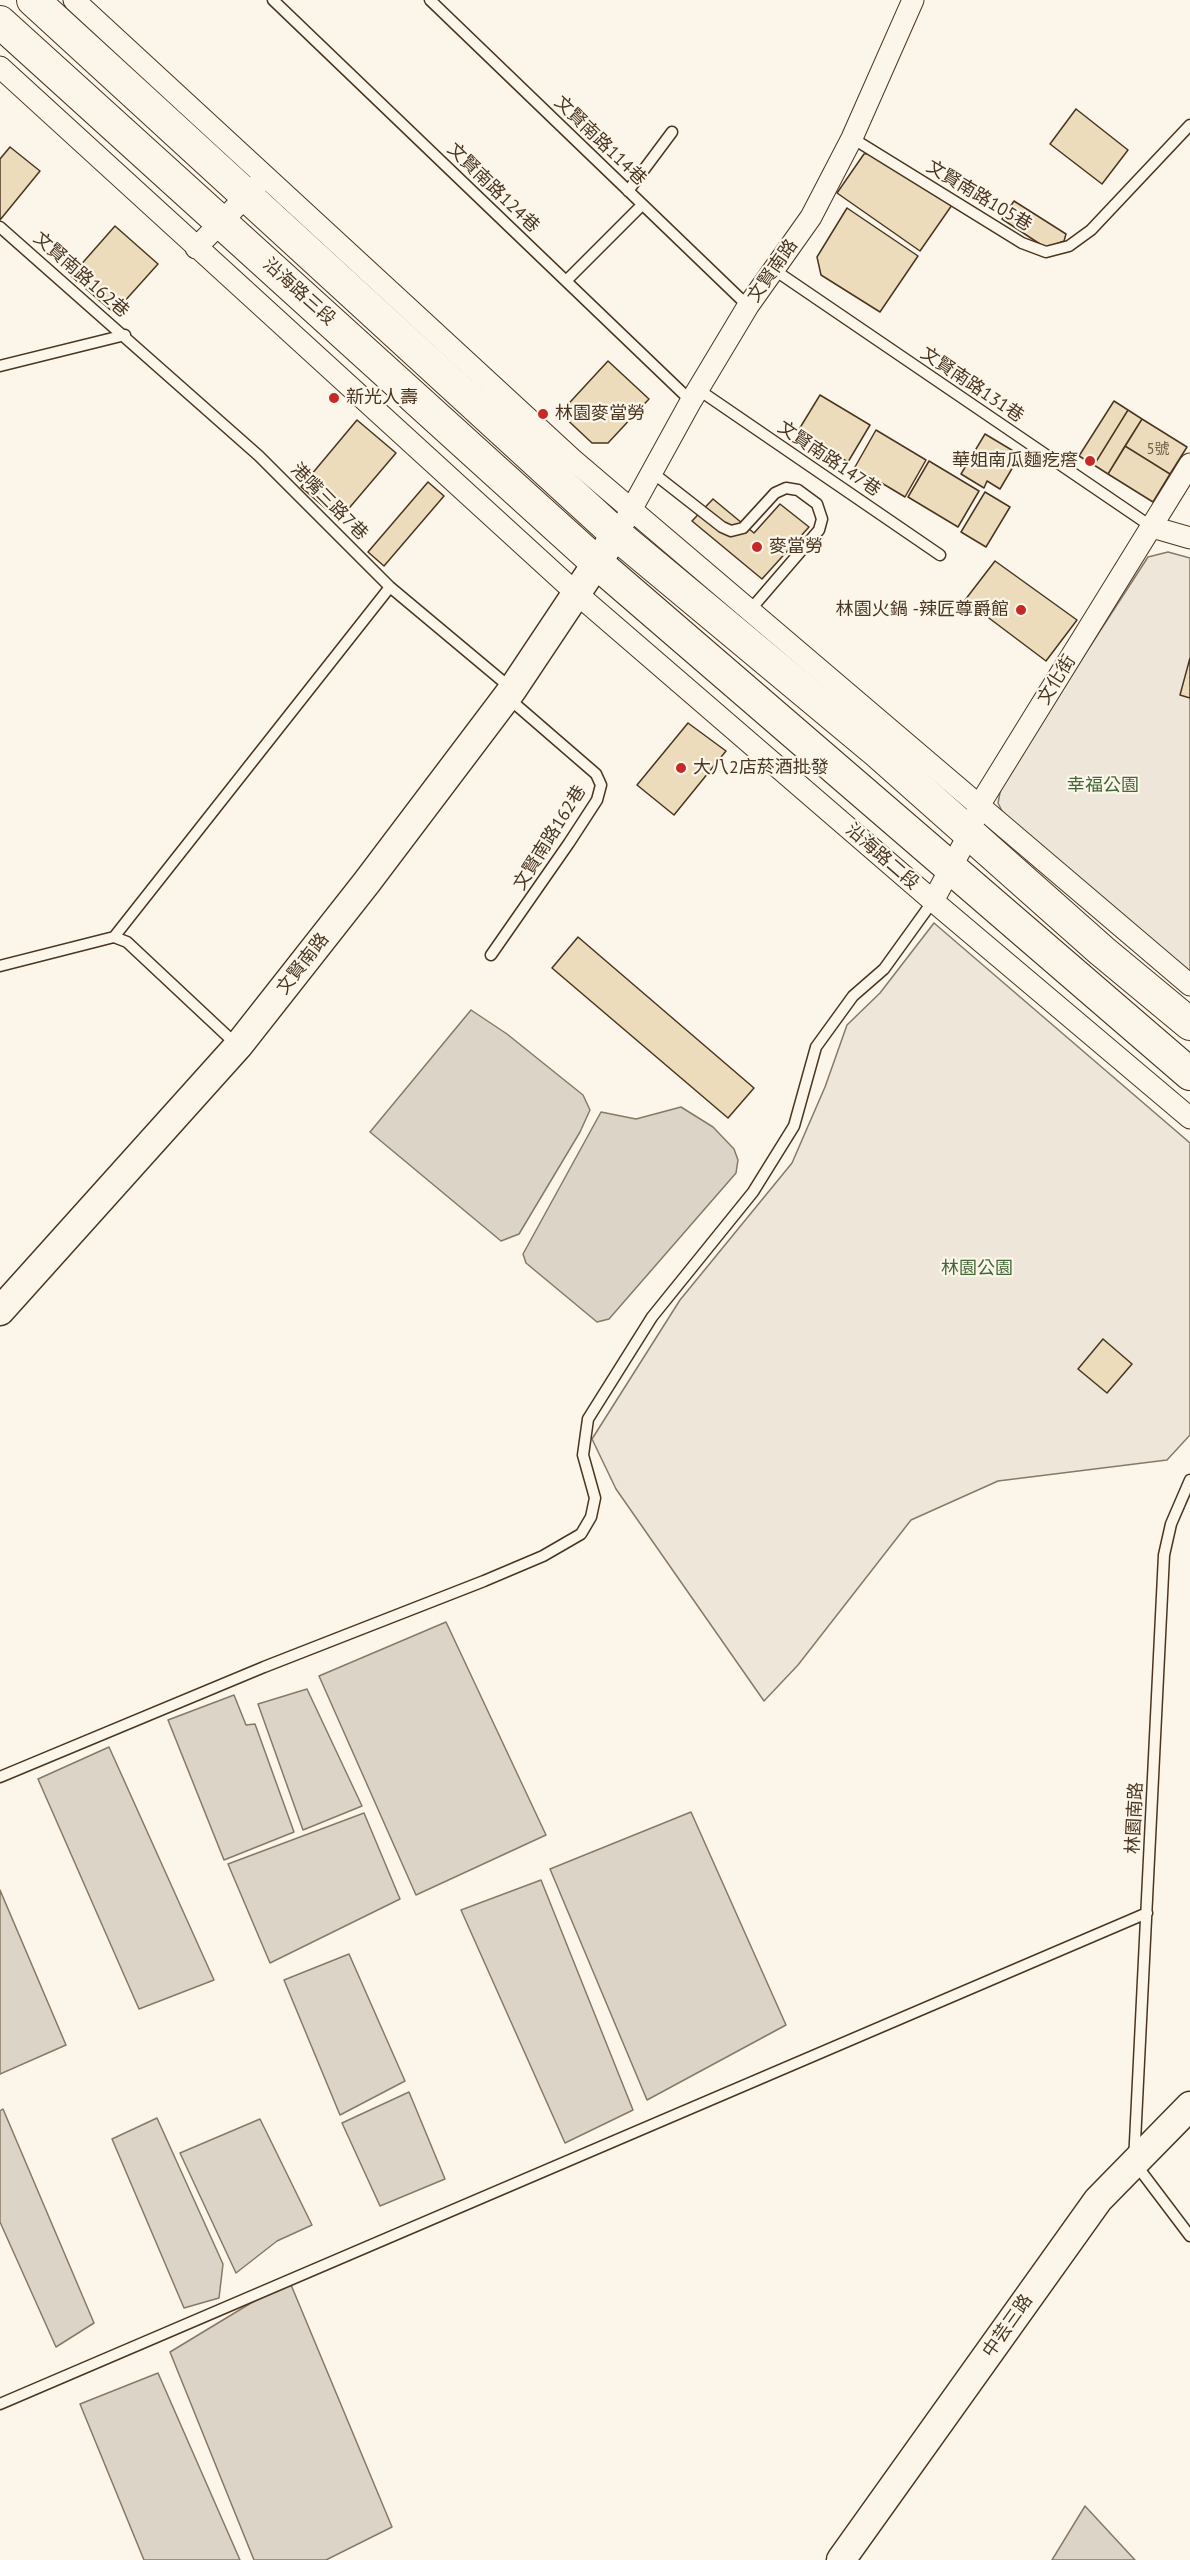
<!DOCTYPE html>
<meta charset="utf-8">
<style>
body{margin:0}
canvas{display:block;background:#fbf6e9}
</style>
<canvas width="1190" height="2560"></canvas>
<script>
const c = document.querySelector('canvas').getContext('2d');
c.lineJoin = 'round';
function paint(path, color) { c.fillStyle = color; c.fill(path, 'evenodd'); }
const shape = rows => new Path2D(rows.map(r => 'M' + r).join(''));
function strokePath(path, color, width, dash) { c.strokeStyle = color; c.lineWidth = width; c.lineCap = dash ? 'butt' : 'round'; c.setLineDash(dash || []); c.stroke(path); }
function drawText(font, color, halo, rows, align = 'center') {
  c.font = font + ' "PT Sans","Noto Sans TC",sans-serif'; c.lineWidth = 4.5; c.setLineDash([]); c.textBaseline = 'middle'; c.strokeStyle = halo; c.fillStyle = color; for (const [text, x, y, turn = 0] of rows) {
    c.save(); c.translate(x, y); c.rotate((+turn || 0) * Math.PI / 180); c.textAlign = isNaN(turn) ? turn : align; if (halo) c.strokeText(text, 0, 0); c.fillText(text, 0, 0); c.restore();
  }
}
const green = shape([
 [1168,552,1190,558,1190,974,1004,815,998,803,1002,782,1148,557,1168,552],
 [934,923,1190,1143,1190,1435,1167,1460,998,1481,911,1520,798,1665,764,1701,616,1489,592,1439,680,1300,792,1163,825,1087,847,1025,880,993,934,923]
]);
const water = shape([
 [471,1010,507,1034,583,1095,590,1110,580,1132,519,1234,501,1241,370,1132,471,1010],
 [681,1107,713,1127,734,1149,738,1160,736,1173,609,1319,597,1322,526,1263,523,1254,601,1112,636,1119,681,1107],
 [446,1622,546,1835,416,1895,319,1676,446,1622],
 [307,1689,362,1806,303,1830,258,1704,307,1689],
 [234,1695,246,1725,255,1724,294,1832,224,1860,168,1720,234,1695],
 [109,1747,214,1980,139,2009,38,1779,109,1747],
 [691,1812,786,2025,647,2100,550,1869,691,1812],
 [364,1813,400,1899,270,1963,228,1864,364,1813],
 [541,1880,633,2110,565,2143,461,1910,541,1880],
 [0,1890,66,2045,0,2074,0,1890],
 [349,1954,405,2081,340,2115,284,1980,349,1954],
 [409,2092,445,2179,380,2206,342,2123,409,2092],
 [3,2109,94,2323,56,2347,0,2222,0,2111,3,2109],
 [157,2118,223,2264,219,2298,184,2308,112,2139,157,2118],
 [260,2119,312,2225,277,2241,236,2273,180,2153,260,2119],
 [289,2280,392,2527,326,2560,254,2560,170,2352,289,2280],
 [158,2373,240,2560,144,2560,80,2404,158,2373],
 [1085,2506,1135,2560,1052,2560,1085,2506]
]);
const building = shape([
 [1076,109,1128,150,1102,184,1050,144,1076,109],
 [10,147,40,171,0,220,0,159,10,147],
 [874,153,952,205,920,251,837,193,864,154,874,153],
 [1014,201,1066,234,1064,241,1046,248,1002,219,1014,201],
 [847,208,918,256,880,312,821,275,817,257,847,208],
 [115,226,158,264,114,313,71,276,115,226],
 [608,361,649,399,608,443,592,443,560,413,608,361],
 [820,395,870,425,848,462,798,431,820,395],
 [1114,401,1128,410,1094,465,1079,456,1114,401],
 [1128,410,1142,419,1108,474,1094,465,1128,410],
 [1142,419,1187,447,1170,474,1125,446,1142,419],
 [357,420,396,453,339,520,301,487,357,420],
 [876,430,926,460,905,497,855,467,876,430],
 [985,434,1020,455,1000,489,987,481,984,488,961,474,985,434],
 [1125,446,1170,474,1153,502,1108,474,1125,446],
 [929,461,979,491,958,527,908,497,929,461],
 [428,482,444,496,384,566,368,552,428,482],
 [985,492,1010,507,986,547,961,532,985,492],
 [713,499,754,533,780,504,809,527,762,579,692,521,713,499],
 [995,561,1077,620,1046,661,965,600,995,561],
 [1190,658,1190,698,1180,695,1190,658],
 [688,723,726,751,674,815,637,785,688,723],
 [578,937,754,1088,728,1118,552,968,578,937],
 [1103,1339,1132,1364,1107,1393,1078,1369,1103,1339]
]);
const lane = shape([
 [273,0,691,401],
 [430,0,748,306],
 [852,138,1022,243,1046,252,1069,246,1091,230,1190,125],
 [628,191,672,132],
 [0,227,259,456,390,587,512,689],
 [773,269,1152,527],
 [566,281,642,205],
 [0,366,125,335],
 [699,390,940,555],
 [653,473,722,527,731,531,743,528,775,493,786,488,798,490,817,504,822,519,819,530,751,609],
 [114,937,390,587],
 [491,955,569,843,597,800,601,785,596,774,507,697],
 [0,966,114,937,127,942,238,1046],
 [1190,1480,1171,1524,1164,1555,1134,2162,1190,2236],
 [0,1777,264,1667,484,1581,543,1556,581,1534,591,1517,595,1498,583,1455,588,1419,652,1317,753,1192,794,1126,816,1047,853,996,884,969,933,901],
 [0,2404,1147,1913]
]);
const street = shape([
 [74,0,572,459,1190,985],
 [0,67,576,593,933,901,1190,1118],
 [196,248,256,186],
 [625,521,691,401,748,306,811,217,852,138,913,0],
 [1152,527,1190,538],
 [933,901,969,834,980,804,1190,464]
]);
const secondary = shape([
 [0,1311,238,1046,367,882,512,690,616,534],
 [841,2560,1098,2200,1190,2106]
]);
const primary = shape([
 [33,0,616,534,879,753,1102,951,1190,1024],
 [0,22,597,563,1190,1074]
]);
const markers = [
 [334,398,6,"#c62828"],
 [543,414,6,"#c62828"],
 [1090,461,6,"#c62828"],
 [757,547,6,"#c62828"],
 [1021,610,6,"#c62828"],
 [681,768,6,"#c62828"]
];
const numberNames = [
 ["5號",1158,450]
];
const streetNames = [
 ["文賢南路114巷",600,141,44],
 ["文賢南路124巷",493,188,44],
 ["文賢南路105巷",979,196,31],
 ["文賢南路",773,271,-55],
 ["文賢南路162巷",81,275,41],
 ["沿海路三段",299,292,42],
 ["文賢南路131巷",972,385,34],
 ["文賢南路147巷",829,459,34],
 ["港嘴三路7巷",329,502,45],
 ["文化街",1057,680,-58],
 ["文賢南路162巷",550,838,-58],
 ["沿海路二段",882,857,41],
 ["文賢南路",303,964,-52],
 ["林園南路",1135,1818,-87],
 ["中芸三路",1008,2326,-55]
];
const poiNames = [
 ["新光人壽",346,398],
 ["林園麥當勞",555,414],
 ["華姐南瓜麵疙瘩",1078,461,"right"],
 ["麥當勞",769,547],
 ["林園火鍋 -辣匠尊爵館",1009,610,"right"],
 ["大八2店菸酒批發",693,768]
];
const parkNames = [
 ["幸福公園",1103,786],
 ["林園公園",977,1269]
];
paint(green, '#ede6d9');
strokePath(green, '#887966', 1.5);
paint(water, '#dcd4c6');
strokePath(water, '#887966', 1.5);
paint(building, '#ecdcbc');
strokePath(building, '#4a3520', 1.5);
strokePath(lane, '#4a3520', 13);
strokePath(street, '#4a3520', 23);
strokePath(secondary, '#4a3520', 31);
strokePath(primary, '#4a3520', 34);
strokePath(lane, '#fbf6e9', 10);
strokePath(street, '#fbf6e9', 21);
strokePath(secondary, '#fbf6e9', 28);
strokePath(primary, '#fbf6e9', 32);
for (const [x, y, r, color] of markers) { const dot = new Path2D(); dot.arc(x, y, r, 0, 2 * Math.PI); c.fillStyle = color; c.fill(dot); strokePath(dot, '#fbf6e9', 2); }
drawText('15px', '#725f47', null, numberNames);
drawText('18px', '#4a3520', '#fbf6e9', streetNames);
drawText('18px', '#4a3520', '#fbf6e9', poiNames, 'left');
drawText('18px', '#436837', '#fbf6e9', parkNames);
</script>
